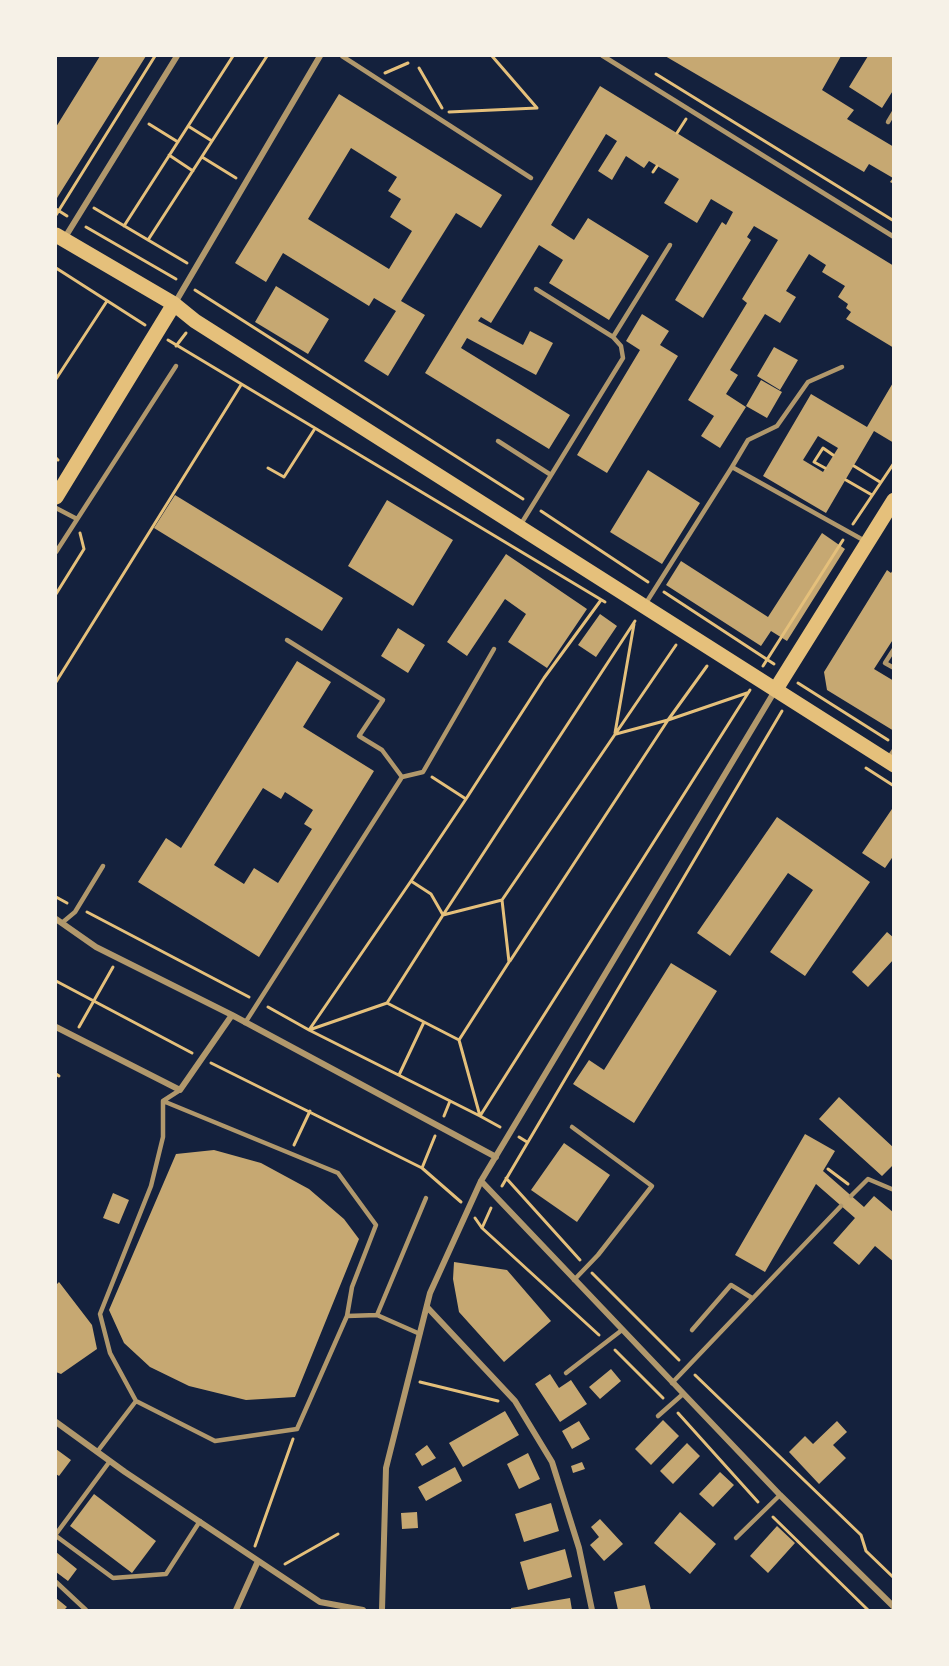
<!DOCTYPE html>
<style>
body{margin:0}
#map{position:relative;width:949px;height:1666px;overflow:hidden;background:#14213d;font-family:Spectral,serif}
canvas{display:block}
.frame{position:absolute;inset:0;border:57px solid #f6f1e7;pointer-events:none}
</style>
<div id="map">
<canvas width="949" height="1666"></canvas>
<div class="frame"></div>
</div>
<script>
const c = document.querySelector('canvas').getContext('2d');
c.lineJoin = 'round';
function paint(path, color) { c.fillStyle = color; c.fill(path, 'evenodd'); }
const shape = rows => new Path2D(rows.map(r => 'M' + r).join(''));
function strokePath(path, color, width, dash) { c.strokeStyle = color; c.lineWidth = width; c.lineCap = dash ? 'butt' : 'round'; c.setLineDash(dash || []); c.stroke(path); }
const building = shape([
 [100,56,146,56,57,198,56,127],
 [665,56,841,56,822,90,854,110,847,119,894,147,894,184,890,182,893,178,869,164,864,172],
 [868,56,894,56,894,89,882,108,849,87],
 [600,86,894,266,894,348,846,319,851,312,846,308,848,304,838,297,845,286,822,272,826,265,809,254,786,291,796,297,780,323,765,314,730,370,738,375,726,394,746,407,720,448,701,436,714,416,688,400,747,303,742,299,778,240,754,226,747,237,751,240,703,318,675,300,722,222,726,225,733,212,711,199,697,223,664,203,679,179,649,161,644,168,626,156,612,180,598,171,617,141,606,134,551,225,574,240,588,218,649,256,609,320,549,283,563,260,539,245,491,323,481,317,478,321,523,345,530,331,553,343,536,375,467,338,461,348,570,415,549,449,425,373],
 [339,94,502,195,481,228,456,213,401,301,425,315,388,376,364,361,396,311,374,298,369,306,283,253,266,282,235,263],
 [351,148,397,177,388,191,401,199,390,217,412,231,389,269,308,219],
 [276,286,329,319,308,354,255,322],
 [642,314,669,331,660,345,678,356,607,473,577,455,640,350,626,341],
 [774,347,798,360,780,390,757,376],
 [761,380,782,392,767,418,746,406],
 [894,381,894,443,874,431,826,513,763,476,811,394,867,427],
 [818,436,838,448,823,472,803,460],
 [648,470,700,503,662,564,610,532],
 [175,495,343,598,322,631,154,528],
 [387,500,453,540,413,606,348,566],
 [822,533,845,549,787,641,771,631,761,646,666,585,681,561,768,617],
 [506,554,587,609,547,668,508,642,526,614,505,599,467,656,447,642],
 [894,568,894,638,874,669,894,681,894,731,827,690,824,672,887,570,891,573],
 [600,614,617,626,596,657,578,645],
 [398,628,425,645,408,673,381,656],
 [297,661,331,682,303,727,374,771,259,957,138,882,166,838,181,848],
 [263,788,281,799,285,792,313,810,304,824,312,829,278,883,254,868,244,884,214,865],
 [894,806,894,855,885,868,862,853],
 [777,817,870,882,805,976,770,952,813,890,788,873,730,956,697,933],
 [887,932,894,938,894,959,868,987,852,972],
 [671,963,717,991,634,1123,573,1084,589,1060,604,1070],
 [839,1097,894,1148,894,1164,882,1176,819,1119],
 [805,1134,835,1151,823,1171,864,1207,874,1196,894,1213,894,1262,875,1246,859,1265,833,1243,855,1218,816,1184,765,1272,735,1255],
 [564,1143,610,1175,577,1222,531,1190],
 [214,1150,261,1163,309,1189,344,1219,359,1239,295,1397,246,1400,189,1386,150,1367,124,1343,109,1310,176,1154],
 [113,1193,129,1200,119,1224,103,1218],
 [454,1262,507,1270,551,1321,504,1362,459,1312,453,1279],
 [59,1282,92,1325,97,1349,61,1374,56,1372,56,1285],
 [611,1369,621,1381,600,1399,589,1387],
 [550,1374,559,1388,571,1380,587,1404,560,1422,535,1384],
 [505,1411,519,1435,463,1467,449,1443],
 [663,1420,679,1436,651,1465,635,1449],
 [579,1421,590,1439,572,1449,562,1431],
 [837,1421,847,1432,833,1445,846,1458,819,1484,789,1452,805,1436,813,1444],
 [687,1443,700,1456,673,1484,660,1471],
 [427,1445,436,1458,422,1466,415,1454],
 [56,1449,71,1460,59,1476,56,1474],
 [528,1453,540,1479,519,1489,507,1464],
 [582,1462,585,1469,573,1473,571,1466],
 [455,1467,462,1481,426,1501,418,1487],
 [720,1472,734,1485,713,1507,699,1494],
 [94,1494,156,1541,132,1573,70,1526],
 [551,1503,559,1531,524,1542,515,1514],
 [417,1512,418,1528,402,1529,401,1513],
 [680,1512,716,1544,690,1574,654,1543],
 [600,1519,623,1544,604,1561,590,1545,599,1537,591,1527],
 [777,1526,795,1543,768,1573,750,1556],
 [565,1549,572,1577,528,1590,520,1562],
 [56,1552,77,1569,68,1581,56,1572],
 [645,1585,651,1610,618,1610,614,1592],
 [56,1598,67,1607,64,1610,56,1610],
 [570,1598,572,1610,511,1610,511,1608]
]);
const path = shape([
 [419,68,442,108],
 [385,73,408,63],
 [656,74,894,221],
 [449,112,537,108,492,56],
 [149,124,178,142],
 [188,126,212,141],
 [677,133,686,119],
 [169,155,193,171],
 [202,157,236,178],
 [653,172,657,166],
 [94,208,187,263],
 [56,209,67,216],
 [56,215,155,56],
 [124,226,233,56],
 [86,227,176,279],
 [148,240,267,56],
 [56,268,145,325],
 [195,290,523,499],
 [168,340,605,602],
 [176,346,186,333],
 [56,379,107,301],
 [56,458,58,460],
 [854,466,880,482],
 [268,468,284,477,314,430],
 [825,468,814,462,823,448,833,455],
 [846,480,872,495],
 [541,511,648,582],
 [853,524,894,463],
 [664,592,774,664],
 [56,594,84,549,80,533],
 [763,666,843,540],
 [56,682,241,385],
 [798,683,888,740],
 [615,733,634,624],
 [616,734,668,720,747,693],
 [866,768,894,786],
 [432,777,466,799,544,678,601,600],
 [466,799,411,881,431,894,443,915,635,621],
 [411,881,309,1030,480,1116,459,1040],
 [56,897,67,903],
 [87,912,249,997],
 [510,961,668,720,707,666],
 [56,981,192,1053],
 [387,1003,459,1040,509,962,502,900,676,645],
 [268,1007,309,1030,387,1003,443,915,502,900],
 [79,1027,113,967],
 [211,1063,422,1168,461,1202],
 [56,1074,59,1076],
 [399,1075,424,1022],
 [444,1116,450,1101],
 [500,1127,480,1116,750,690],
 [519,1137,527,1142],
 [294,1145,310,1111],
 [422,1168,435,1136],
 [828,1169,848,1184],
 [506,1178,580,1260],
 [502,1186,782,711],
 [475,1218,482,1228,599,1335],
 [482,1228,491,1208],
 [592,1273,679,1360],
 [615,1350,663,1398],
 [695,1375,861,1535,866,1551,894,1578],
 [420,1382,498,1401],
 [678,1413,758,1502],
 [773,1517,868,1610],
 [255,1546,293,1439],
 [285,1564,338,1534]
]);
const service = shape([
 [342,56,531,178],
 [888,122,894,112],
 [613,337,670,245],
 [498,441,551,475],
 [732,467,748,440,777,426,808,382,842,367],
 [56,508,77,519],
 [521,524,623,358,621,346,613,337,536,289],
 [56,552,176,366],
 [646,603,732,467,865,541],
 [287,640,383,700,359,736,382,750,402,777],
 [894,649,885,663,894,668],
 [888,759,894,750],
 [63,922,75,912,103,866],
 [245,1023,402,777,423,772,494,649],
 [163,1101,338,1173,376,1225,352,1287,347,1316],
 [572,1127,652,1186,598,1255,574,1280],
 [851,1196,868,1179,894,1190],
 [692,1330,731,1285,752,1298],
 [420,1334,377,1315,426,1198],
 [566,1373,622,1330],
 [672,1383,841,1206],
 [136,1401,215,1441,297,1429,347,1316,377,1315],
 [658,1416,683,1394],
 [97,1452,136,1401,110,1353,100,1314,151,1186,163,1137,163,1101,180,1090],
 [56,1534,110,1461],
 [56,1536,113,1578,166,1574,200,1521],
 [736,1538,780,1495],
 [56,1582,86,1610]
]);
const pedestrian = shape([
 [603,56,894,237]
]);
const minor = shape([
 [64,239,177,56],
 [175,303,320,56],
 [56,919,96,947,232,1015,496,1157],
 [56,1027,180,1090,232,1015],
 [481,1181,780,1495,894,1607],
 [427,1307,515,1401,552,1462,579,1548,592,1610],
 [56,1422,125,1472,320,1602,363,1610],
 [236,1610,258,1561],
 [382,1610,386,1468,430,1293,481,1181,776,689]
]);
const primary = shape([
 [56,235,174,304,195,321,894,765],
 [56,497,174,304],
 [776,689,894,500]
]);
paint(building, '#c6a872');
strokePath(path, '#e5c07b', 3);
strokePath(service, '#b1986c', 4.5);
strokePath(pedestrian, '#b1986c', 5);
strokePath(minor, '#b1986c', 6);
strokePath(primary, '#e5c07b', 15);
</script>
